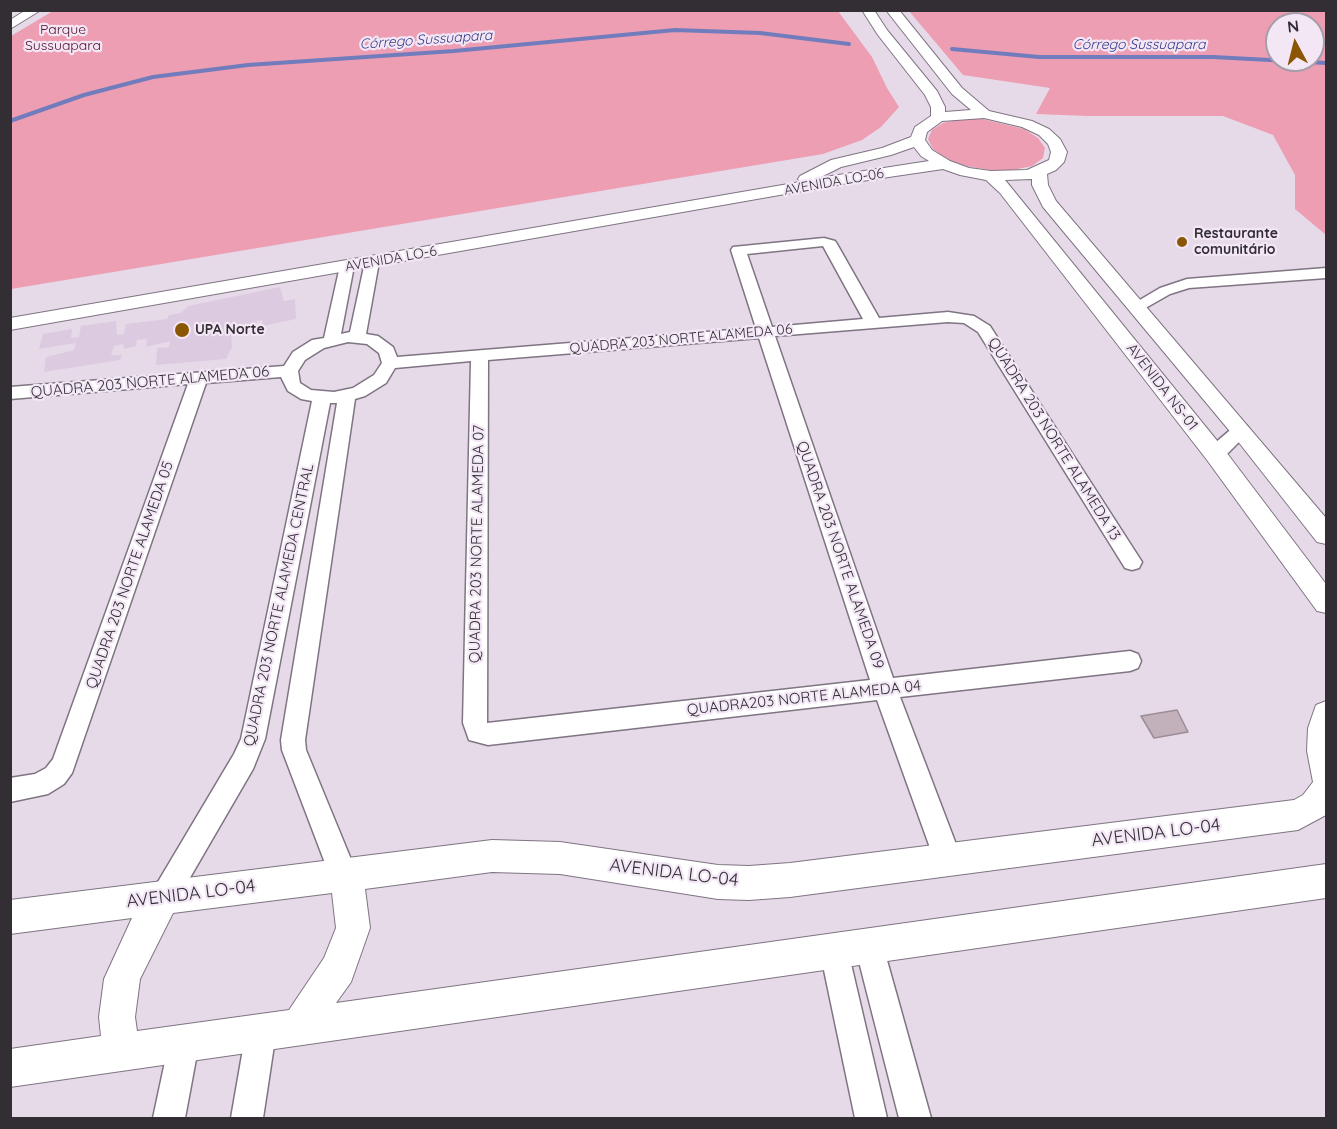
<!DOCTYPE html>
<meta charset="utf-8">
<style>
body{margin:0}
#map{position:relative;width:1337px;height:1129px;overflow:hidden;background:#e6dae9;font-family:Quicksand,sans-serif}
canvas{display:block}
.frame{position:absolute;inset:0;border:12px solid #322e34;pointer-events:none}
.north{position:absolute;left:1265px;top:12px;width:60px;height:60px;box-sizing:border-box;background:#f3e7f6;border:2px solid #a69da8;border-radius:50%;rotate:353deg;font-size:16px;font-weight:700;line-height:24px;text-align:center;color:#322e34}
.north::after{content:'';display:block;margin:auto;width:21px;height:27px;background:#8b5604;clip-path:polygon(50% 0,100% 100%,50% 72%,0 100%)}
</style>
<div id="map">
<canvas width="1337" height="1129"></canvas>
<div class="frame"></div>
<div class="north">N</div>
</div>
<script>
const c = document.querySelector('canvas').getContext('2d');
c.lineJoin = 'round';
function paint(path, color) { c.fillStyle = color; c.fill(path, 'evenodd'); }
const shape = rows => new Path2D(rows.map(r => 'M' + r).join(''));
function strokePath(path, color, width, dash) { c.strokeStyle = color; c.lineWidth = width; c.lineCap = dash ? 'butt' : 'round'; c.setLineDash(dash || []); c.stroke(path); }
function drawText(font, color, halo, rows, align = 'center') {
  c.font = font + ' Quicksand,sans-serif'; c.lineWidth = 4.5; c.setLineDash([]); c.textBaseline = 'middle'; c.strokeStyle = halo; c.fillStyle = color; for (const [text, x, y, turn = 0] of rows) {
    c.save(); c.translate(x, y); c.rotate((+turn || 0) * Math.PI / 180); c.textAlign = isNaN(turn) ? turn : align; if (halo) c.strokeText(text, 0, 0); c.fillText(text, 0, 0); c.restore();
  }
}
const built = shape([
 [280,287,284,301,295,299,296,319,263,326,262,320,257,321,256,327,231,331,232,347,226,359,156,365,157,348,169,347,170,341,146,347,147,339,137,340,136,346,124,349,123,344,114,346,111,355,122,355,120,360,44,372,46,357,74,350,76,343,39,349,43,334,72,329,71,338,79,337,81,326,116,321,117,335,124,334,126,324,167,319,169,315,181,313,188,306]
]);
const green = shape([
 [53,11,838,11,872,57,887,88,899,107,881,127,862,140,823,154,11,289,11,36],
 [909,11,1326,11,1326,235,1295,209,1295,175,1273,135,1223,116,1089,116,1036,114,1050,88,963,75],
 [1277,24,1313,24,1313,60,1277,60],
 [961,119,982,119,1024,129,1038,138,1045,148,1043,158,1032,166,1013,170,990,170,966,166,946,159,933,149,928,139,932,130,943,123]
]);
const stream = shape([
 [952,49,1039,57,1213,57,1326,63],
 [10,121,84,95,153,77,248,65,454,51,675,30,760,33,849,44]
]);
const building = shape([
 [1177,710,1188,732,1154,738,1141,716,1177,710]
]);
const minor = shape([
 [824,238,835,241,837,244,879,318,948,312,974,316,990,326,1142,562,1139,568,1132,570,1125,568,978,332,964,323,948,322,775,336,893,678,1130,651,1138,654,1141,661,1138,668,1130,671,900,697,962,860,958,870,948,874,938,870,877,700,488,745,469,740,463,723,471,361,395,368,386,383,365,396,355,399,305,740,306,750,357,874,353,884,343,888,333,884,282,750,281,740,337,403,330,403,265,739,253,769,173,907,163,911,153,907,149,897,234,754,241,739,312,401,301,399,288,391,281,377,206,383,72,773,64,784,48,794,10,802,10,778,35,774,46,768,53,759,188,384,10,399,10,387,284,366,293,352,312,340,324,338,340,266,347,262,354,266,341,334,350,332,365,262,372,258,379,262,366,334,378,336,393,347,397,357,756,328,731,250,733,247,824,238],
 [823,246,863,319,772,327,747,254,823,246],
 [759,338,870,680,487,723,488,360,759,338],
 [348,342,367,344,379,353,382,363,374,375,353,388,334,392,311,390,300,383,298,371,305,360,324,348,348,342],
 [1326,268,1326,278,1189,288,1170,294,1142,310,1136,312,1128,307,1160,288,1187,279,1326,268],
 [1241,424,1247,426,1250,430,1247,434,1222,459,1215,461,1208,459,1206,454,1208,449,1235,426,1241,424],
 [869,932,879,936,883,946,931,1118,899,1118,855,946,859,936,869,932],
 [834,937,844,941,848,951,887,1118,855,1118,820,951,824,941,834,937],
 [261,1017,272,1021,276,1032,263,1118,231,1118,246,1032,250,1021,261,1017],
 [184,1028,195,1032,199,1043,185,1118,153,1118,169,1043,173,1032,184,1028]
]);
const tertiary = shape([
 [26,10,41,10,10,29,10,20,26,10],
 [862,10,874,10,887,30,937,91,945,107,945,112,971,110,952,94,886,10,899,10,962,88,989,111,1032,121,1049,129,1060,139,1067,152,1064,162,1056,170,1047,174,1048,185,1056,201,1326,518,1326,544,1317,542,1233,435,1043,207,1032,185,1032,179,1005,180,1223,448,1326,584,1326,613,1317,611,1207,460,1000,193,986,180,960,175,943,169,848,183,10,330,10,318,800,182,798,179,800,176,831,160,882,148,911,137,915,127,931,116,931,107,925,95,878,35,862,10],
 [984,118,1022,127,1039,135,1048,144,1051,152,1049,160,1027,170,991,171,969,168,950,161,932,150,925,140,927,132,942,121,984,118],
 [914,147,921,156,929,161,819,178,841,167,891,155,914,147],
 [1326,701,1326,815,1298,830,790,897,749,900,718,899,560,874,492,872,365,889,370,928,351,982,336,1003,1326,864,1326,898,10,1087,10,1049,101,1036,99,1017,104,979,132,918,10,934,10,900,492,840,560,842,718,865,749,866,790,863,1294,800,1303,795,1313,782,1307,751,1308,728,1316,705,1326,701],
 [332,893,336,928,324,958,289,1010,137,1031,135,1017,140,979,173,913,332,893]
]);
const markers = [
 [1182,242,6,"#8b5604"],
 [182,330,8,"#8b5604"]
];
const farParknames = [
 ["Parque",63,30],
 ["Sussuapara",63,46]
];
const farWaternames = [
 ["Córrego Sussuapara",426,40,-4],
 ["Córrego Sussuapara",1139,45]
];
const farStreetnames = [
 ["AVENIDA LO-06",834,182,-10],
 ["AVENIDA LO-6",391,259,-10],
 ["QUADRA 203 NORTE ALAMEDA 06",681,339,-5]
];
const farPoinames = [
 ["Restaurante",1194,234],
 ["comunitário",1194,250],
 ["UPA Norte",195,330]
];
const streetNames = [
 ["QUADRA 203 NORTE ALAMEDA 06",150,382,-5],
 ["AVENIDA NS-01",1162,387,52],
 ["QUADRA 203 NORTE ALAMEDA 13",1054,439,58],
 ["QUADRA 203 NORTE ALAMEDA 07",477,544,-89],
 ["QUADRA 203 NORTE ALAMEDA 09",840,555,71],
 ["QUADRA 203 NORTE ALAMEDA 05",130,575,-71],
 ["QUADRA 203 NORTE ALAMEDA CENTRAL",279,605,-78],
 ["QUADRA203 NORTE ALAMEDA 04",804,698,-6]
];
const nearStreetnames = [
 ["AVENIDA LO-04",1156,833,-7],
 ["AVENIDA LO-04",674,873,7],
 ["AVENIDA LO-04",191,894,-7]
];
paint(built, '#dccbe0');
paint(green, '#ed9eb2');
strokePath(stream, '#717cbc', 4);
paint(building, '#c2b1bb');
strokePath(building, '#9c8c96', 1.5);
strokePath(minor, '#7f7482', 3);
strokePath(tertiary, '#7f7482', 2);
paint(minor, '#fff');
paint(tertiary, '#fff');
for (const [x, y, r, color] of markers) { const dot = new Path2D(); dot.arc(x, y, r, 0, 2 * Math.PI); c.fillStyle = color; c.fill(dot); strokePath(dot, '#f3e7f6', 2); }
drawText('14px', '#540e29', '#f3e7f6', farParknames);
drawText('italic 14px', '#363b89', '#f3e7f6', farWaternames);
drawText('14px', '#322e34', '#f3e7f6', farStreetnames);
drawText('bold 14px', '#322e34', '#f3e7f6', farPoinames, 'left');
drawText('15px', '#322e34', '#f3e7f6', streetNames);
drawText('18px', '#322e34', '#f3e7f6', nearStreetnames);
</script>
